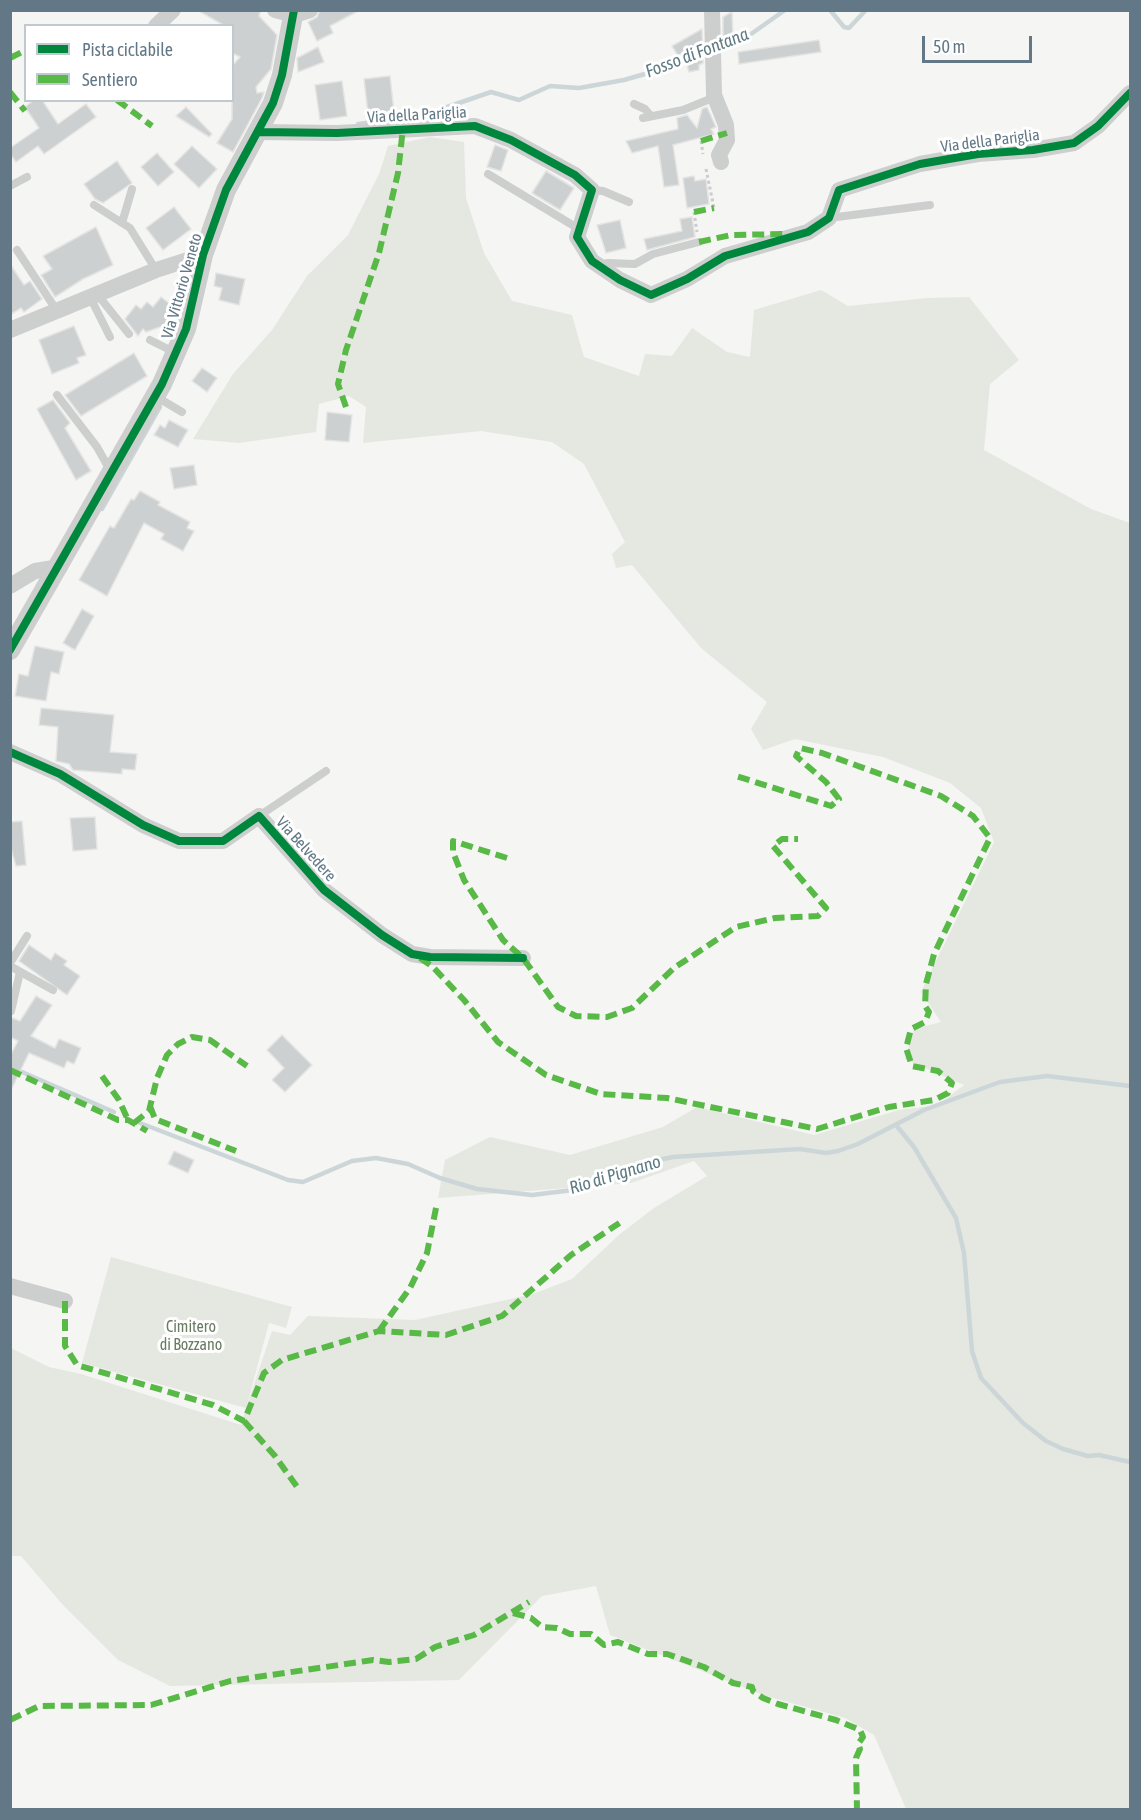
<!DOCTYPE html>
<style>
body{margin:0}
#map{position:relative;width:1141px;height:1820px;overflow:hidden;background:#f5f5f3;font-family:"Asap Condensed",sans-serif}
canvas{display:block}
.frame{position:absolute;inset:0;border:12px solid #627886;pointer-events:none}
.legend{position:absolute;left:24px;top:24px;width:210px;height:78px;box-sizing:border-box;background:#fff;border:2px solid #c0c9cf;margin:0;padding:8px 10px;list-style:none;font-size:18px;color:#627886}
.legend li{display:flex;align-items:center;gap:12px;height:30px}
.legend b{width:30px;border:2px solid #c0c9cf}
.scale{position:absolute;left:922px;top:36px;width:110px;height:27px;box-sizing:border-box;border:3px solid #627886;border-top:0;padding-left:8px;font-size:18px;line-height:21px;white-space:nowrap;color:#627886;-webkit-text-stroke:4px #fff;paint-order:stroke}
</style>
<div id="map">
<canvas width="1141" height="1820"></canvas>
<div class="frame"></div>
<ul class="legend">
<li><b style="height:8px;background:#00873e"></b>Pista ciclabile</li>
<li><b style="height:8px;background:#58b947"></b>Sentiero</li>
</ul>
<div class="scale">50 m</div>
</div>
<script>
const c = document.querySelector('canvas').getContext('2d');
c.lineJoin = 'round';
function paint(path, color) { c.fillStyle = color; c.fill(path, 'evenodd'); }
const shape = rows => new Path2D(rows.map(r => 'M' + r).join(''));
function strokePath(path, color, width, dash) { c.strokeStyle = color; c.lineWidth = width; c.lineCap = dash ? 'butt' : 'round'; c.setLineDash(dash || []); c.stroke(path); }
function drawText(font, color, halo, rows, align = 'center') {
  c.font = font + ' "Asap Condensed",sans-serif'; c.lineWidth = 6; c.setLineDash([]); c.textBaseline = 'middle'; c.strokeStyle = halo; c.fillStyle = color; for (const [text, x, y, turn = 0] of rows) {
    c.save(); c.translate(x, y); c.rotate((+turn || 0) * Math.PI / 180); c.textAlign = isNaN(turn) ? turn : align; if (halo) c.strokeText(text, 0, 0); c.fillText(text, 0, 0); c.restore();
  }
}
const green = shape([
 [430,137,464,142,466,198,484,253,512,301,572,315,584,357,639,376,645,354,672,356,692,328,727,352,750,357,754,310,821,290,848,306,927,298,969,297,1019,360,990,384,984,450,1091,509,1130,523,1130,1809,906,1809,874,1735,845,1718,763,1695,610,1635,596,1586,542,1596,459,1680,170,1686,118,1660,63,1605,21,1556,11,1556,11,1348,49,1367,81,1374,241,1425,246,1408,82,1363,111,1257,292,1307,286,1328,269,1323,247,1405,272,1331,290,1335,308,1316,415,1320,533,1294,572,1279,620,1234,654,1208,707,1176,694,1161,631,1183,438,1198,445,1160,490,1137,570,1155,663,1127,697,1107,814,1135,899,1110,938,1105,964,1085,905,1059,914,1029,941,1022,921,992,994,842,981,808,950,783,883,757,795,739,763,750,751,729,767,702,701,648,632,565,616,568,612,554,625,542,584,464,552,442,481,431,363,443,366,407,349,396,319,404,316,432,239,443,193,439,233,374,272,330,307,276,348,235,379,174,388,146]
]);
const stream = shape([
 [830,10,844,27,849,28,866,10],
 [716,44,744,39,785,10],
 [358,124,421,116,491,92,519,100,550,86,579,88,624,80,669,67,689,56],
 [102,509,160,407],
 [15,1069,114,1112],
 [140,1123,288,1180,303,1182,352,1161,376,1158,408,1164,440,1178,477,1189,532,1195,573,1190,644,1163,673,1157,800,1149,826,1153,838,1151,858,1144,924,1110,1000,1082,1047,1076,1130,1086],
 [896,1125,914,1147,956,1218,964,1253,972,1351,981,1378,1023,1423,1046,1441,1063,1449,1088,1456,1099,1455,1130,1462]
]);
const building = shape([
 [197,10,261,10,259,16,277,35,271,69,256,87,257,93,264,92,262,98,233,152,217,143,232,119,232,66,240,57,232,53,232,26,225,26,197,10],
 [320,10,360,10,330,26,333,33,317,41,308,22,317,17,320,10],
 [732,12,733,37,723,37,723,17,732,12],
 [702,29,703,63,699,65,699,70,689,72,683,52,678,56,672,46,702,29],
 [819,40,821,52,739,64,738,52,819,40],
 [318,47,324,62,298,72,297,58,318,47],
 [390,76,394,111,368,114,364,79,390,76],
 [342,81,347,116,320,120,315,85,342,81],
 [34,100,42,100,58,124,86,104,96,117,44,154,38,146,16,162,10,154,10,148,39,128,25,107,34,100],
 [186,107,212,134,209,137,176,116,186,107],
 [707,107,716,127,711,129,714,134,673,145,679,185,664,187,658,146,632,153,626,141,678,129,677,118,687,115,697,128,702,109,707,107],
 [495,145,508,150,501,171,487,167,495,145],
 [192,146,217,169,199,188,174,164,192,146],
 [157,153,174,172,158,186,141,167,157,153],
 [117,161,132,183,103,203,95,199,84,184,117,161],
 [546,171,574,188,560,210,532,193,546,171],
 [694,176,695,181,706,179,709,204,687,208,683,178,694,176],
 [174,207,191,229,163,250,146,228,174,207],
 [692,217,695,237,647,250,644,239,682,231,680,219,692,217],
 [620,220,626,248,606,253,597,225,620,220],
 [96,227,113,265,83,279,55,297,41,275,52,269,43,256,96,227],
 [10,264,24,285,30,281,42,299,24,312,21,308,10,315,10,264],
 [216,273,245,279,239,305,219,300,222,288,214,286,216,273],
 [161,297,178,310,166,325,146,332,143,329,138,336,125,319,136,305,141,309,147,302,153,307,161,297],
 [74,326,86,355,77,358,79,363,52,374,39,340,74,326],
 [134,353,147,376,81,416,65,395,134,353],
 [202,368,217,378,207,392,192,381,202,368],
 [53,400,70,423,65,428,91,471,76,480,37,409,53,400],
 [327,412,352,415,349,442,325,440,327,412],
 [169,420,188,430,178,447,154,435,160,425,165,428,169,420],
 [194,465,197,485,174,489,170,468,194,465],
 [140,491,160,502,158,505,190,522,187,528,194,531,183,551,161,539,164,534,144,523,107,596,79,580,110,526,114,528,131,499,134,500,140,491],
 [82,609,94,616,75,650,63,643,82,609],
 [35,646,64,652,59,674,51,672,46,701,15,696,19,674,28,676,35,646],
 [41,708,114,715,110,752,137,754,135,770,122,769,122,774,73,770,69,764,56,761,58,727,39,725,41,708],
 [95,817,97,849,73,851,70,818,95,817],
 [22,821,26,865,16,866,10,845,10,822,22,821],
 [29,945,51,960,55,953,67,961,64,965,80,976,67,995,19,961,29,945],
 [36,996,52,1005,31,1036,55,1048,59,1039,81,1048,74,1064,67,1061,64,1068,29,1053,10,1092,10,1056,18,1041,10,1037,10,1017,20,1021,36,996],
 [282,1035,312,1065,285,1092,272,1080,284,1068,267,1050,282,1035],
 [174,1151,194,1160,188,1173,168,1164,174,1151]
]);
const path = shape([
 [701,141,703,154],
 [706,169,714,208],
 [694,212,697,232]
]);
const service = shape([
 [634,104,645,109,651,116],
 [643,118,683,110,715,97],
 [488,174,579,229],
 [10,186,27,177],
 [592,190,603,191,629,202],
 [94,205,130,228,156,270],
 [829,218,930,205],
 [122,223,132,189],
 [17,250,57,311],
 [598,265,608,263,635,264,653,254,699,242],
 [97,294,129,334],
 [90,297,110,337],
 [150,340,176,353],
 [57,395,97,447,110,470],
 [155,396,182,412],
 [259,816,326,771],
 [10,963,27,936],
 [10,966,53,990],
 [11,1011,20,972]
]);
const minor = shape([
 [275,10,294,15,310,10],
 [712,10,714,95,726,125,727,140,719,155,721,162],
 [156,26,173,10],
 [259,132,337,133,475,126,511,140,575,175,592,190,577,237,592,261,620,280,651,295,687,279,725,256,808,232,829,218,839,190,920,164,978,154,1033,150,1074,143,1098,126,1130,93],
 [10,330,156,270,203,255],
 [10,586,35,571,60,567],
 [10,752,60,774,143,825,179,841,223,841,259,816,324,890,382,935,412,954,430,957,523,958],
 [10,1286,65,1301]
]);
const tertiary = shape([
 [10,650,162,384,186,329,203,255,226,190,273,103,282,75,294,10]
]);
const quiet = shape([
 [10,58,26,50],
 [10,92,25,111],
 [117,100,152,126],
 [701,141,727,133],
 [694,212,714,208],
 [699,242,731,235,787,234],
 [346,407,338,384,346,350,379,253,398,173,403,128],
 [507,858,453,841,453,852,464,880,503,940,523,958,558,1007,576,1016,607,1017,632,1008,674,968,736,927,775,918,818,916,826,908,773,846,782,839,798,839],
 [420,958,432,966,464,1000,498,1042,546,1075,601,1094,667,1098,817,1129,889,1107,934,1100,948,1093,952,1083,938,1071,912,1066,906,1048,911,1029,925,1022,929,1012,925,1006,926,984,934,954,990,838,973,816,941,796,822,753,800,748,796,756,826,782,839,799,831,806,733,775],
 [10,1070,118,1120,128,1120,147,1131],
 [102,1076,119,1100,128,1120],
 [150,1106,155,1119,236,1151],
 [134,1123,149,1111,157,1078,167,1055,178,1044,192,1037,210,1040,247,1066],
 [65,1301,65,1346,77,1365,213,1405,244,1421,264,1373,282,1360,379,1331,446,1335,502,1316,571,1255,624,1220],
 [379,1331,410,1288,427,1253,437,1203],
 [244,1421,275,1456,300,1491],
 [513,1613,531,1618,542,1627,557,1628,570,1634,591,1634,604,1645,618,1642,648,1654,667,1654,704,1667,733,1683,752,1687,753,1691,763,1698,778,1704,836,1720,860,1730,863,1737,858,1744,860,1749,856,1758,857,1810],
 [10,1720,39,1706,151,1705,230,1681,373,1660,389,1662,416,1659,435,1647,474,1635,529,1602]
]);
const cycleway = shape([
 [259,132,337,133,475,126,511,140,575,175,592,190,577,237,592,261,620,280,651,295,687,279,725,256,808,232,829,218,839,190,920,164,978,154,1033,150,1074,143,1098,126,1130,93],
 [10,650,162,384,186,329,203,255,226,190,273,103,282,75,294,10],
 [10,752,60,774,143,825,179,841,223,841,259,816,324,890,382,935,412,954,430,957,523,958]
]);
const streetNames = [
 ["Via della Pariglia",417,115,-3],
 ["Via della Pariglia",990,141,-7],
 ["Via Vittorio Veneto",182,286,-74],
 ["Via Belvedere",306,849,48]
];
const parkNames = [
 ["Cimitero",191,1327],
 ["di Bozzano",191,1345]
];
const waterNames = [
 ["Fosso di Fontana",697,53,-21],
 ["Rio di Pignano",615,1175,-17]
];
paint(green, '#e4e8e1');
strokePath(stream, '#ccd6d8', 4.5);
paint(building, '#cdd0d0');
strokePath(building, '#e4e4e3', 1.5);
strokePath(path, '#cacccd', 3, [3, 3]);
strokePath(service, '#cdcece', 8);
strokePath(minor, '#cdcece', 16);
strokePath(tertiary, '#cdcece', 20);
strokePath(quiet, '#58b947', 6, [12, 6]);
strokePath(cycleway, '#00873e', 8);
drawText('16px', '#627886', '#fff', streetNames);
drawText('16px', '#697c62', '#fff', parkNames);
drawText('italic 18px', '#5e7b83', '#fff', waterNames);
</script>
